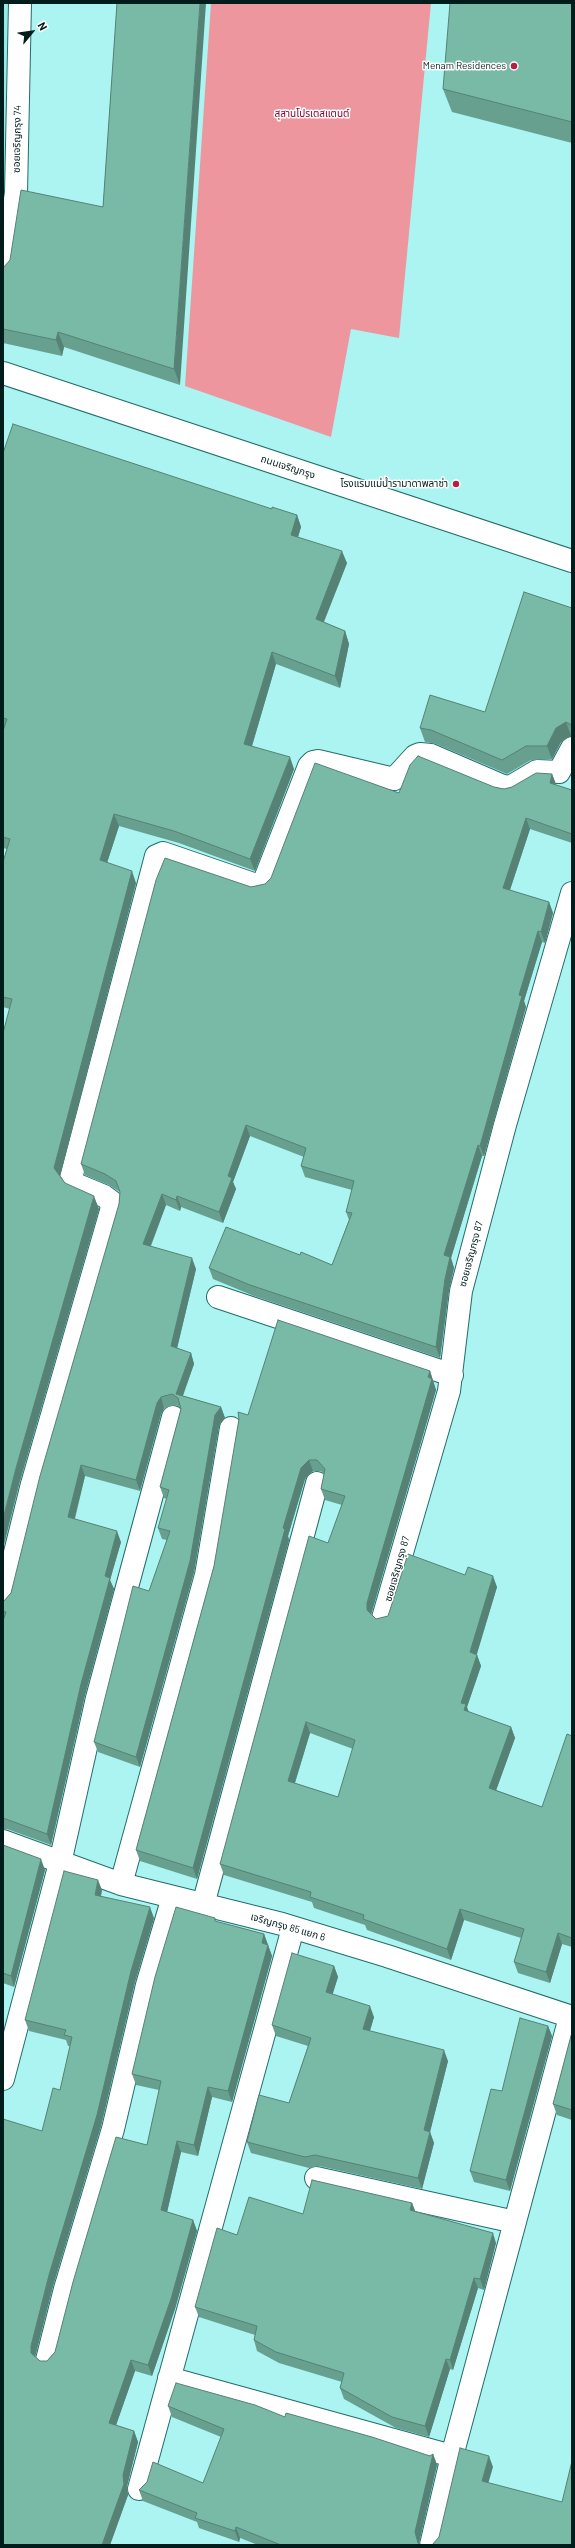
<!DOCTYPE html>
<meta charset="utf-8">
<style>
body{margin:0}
#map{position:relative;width:575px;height:2548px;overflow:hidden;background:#abf4f2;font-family:Barlow,sans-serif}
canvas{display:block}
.frame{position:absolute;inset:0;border:4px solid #001d1c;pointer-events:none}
.north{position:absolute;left:12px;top:12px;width:40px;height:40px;-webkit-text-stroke:3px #fff;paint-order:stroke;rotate:61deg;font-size:11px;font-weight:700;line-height:16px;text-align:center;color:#001d1c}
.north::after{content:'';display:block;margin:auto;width:14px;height:18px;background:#001d1c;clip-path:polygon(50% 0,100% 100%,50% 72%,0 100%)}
</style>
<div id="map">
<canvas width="575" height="2548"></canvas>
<div class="frame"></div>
<div class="north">N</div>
</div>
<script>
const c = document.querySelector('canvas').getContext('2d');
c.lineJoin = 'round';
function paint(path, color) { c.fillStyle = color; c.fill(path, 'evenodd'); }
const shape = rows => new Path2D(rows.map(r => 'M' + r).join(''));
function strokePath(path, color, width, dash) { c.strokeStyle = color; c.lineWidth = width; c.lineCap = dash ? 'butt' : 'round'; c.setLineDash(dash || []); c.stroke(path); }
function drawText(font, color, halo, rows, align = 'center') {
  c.font = font + ' Barlow,"Noto Sans Thai",sans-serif'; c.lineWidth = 3; c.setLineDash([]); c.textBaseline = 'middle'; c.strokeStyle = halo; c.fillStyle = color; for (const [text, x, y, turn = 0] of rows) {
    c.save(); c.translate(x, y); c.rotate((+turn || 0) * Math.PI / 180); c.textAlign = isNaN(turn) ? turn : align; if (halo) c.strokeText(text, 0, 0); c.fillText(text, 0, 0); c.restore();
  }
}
const built = shape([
 [3,3,19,3,14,192,3,189]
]);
const green = shape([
 [211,3,431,3,399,338,351,329,331,437,185,386]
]);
const street = shape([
 [3,273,16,193,20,3],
 [218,1297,452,1375],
 [3,1601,32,1484,111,1211,112,1202,104,1196,75,1184,71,1178,156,856,163,853,259,886,263,884,309,766,313,762,318,761,394,779,415,756,420,754,431,755,503,786,510,787,537,771,559,772,572,748],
 [383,1618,449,1391,461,1291,505,1125,572,893],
 [3,1841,121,1884,282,1924,387,1956,572,2017],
 [121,1884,206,1575,231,1428],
 [203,1905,317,1483],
 [3,2079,60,1863,97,1698,173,1417],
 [316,2178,515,2222],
 [47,2360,65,2289,113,2129,147,1985,173,1897],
 [169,2378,452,2456],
 [139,2489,293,1928],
 [431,2545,452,2456,570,2017]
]);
const secondary = shape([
 [3,373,572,561]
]);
const wall = shape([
 [117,3,180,385,64,347,62,356,3,343,3,268,103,207],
 [572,3,572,143,452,112,443,89],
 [3,453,297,515,301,527,298,537,347,563,324,622,345,631,349,644,340,688,276,664,252,746,294,769,255,871,179,843,119,826,107,863,136,883,60,1175,65,1183,99,1209,20,1481,10,1009,3,1007,3,862,7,849,3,848],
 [572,608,572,736,571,736,561,742,552,759,531,760,507,774,436,744,425,742,420,728,485,712],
 [552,774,556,785,572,790,572,843,530,829,510,890,549,902,553,913,545,943,542,942,524,1001,526,1007,484,1156,482,1156,451,1258,454,1268,449,1290,440,1358,254,1296,213,1279,209,1268,300,1255,332,1265,349,1220,346,1212,352,1190,305,1177,301,1166,304,1157,250,1136,233,1182,236,1189,223,1223,181,1207,180,1211,166,1205,151,1246,196,1269,177,1348,191,1353,194,1364,183,1396,221,1407,225,1418,219,1426,194,1572,140,1767,98,1752,94,1742,149,1591,167,1540,162,1539,158,1528,167,1499,164,1498,160,1487,181,1409,181,1408,176,1405,164,1408,161,1414,140,1491,85,1476,75,1519,121,1542,110,1580,114,1589,85,1695,51,1845,7,1829,3,1830,3,1602,11,1593,119,1204,120,1194,120,1192,109,1185,85,1175,81,1164,251,887,265,884,399,793,494,787,504,789,512,787],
 [430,1371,436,1390,371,1614,376,1619,388,1616,465,1575,497,1587,476,1655,477,1655,481,1666,467,1707,468,1712,511,1727,515,1738,496,1790,542,1807,572,1736,572,1947,562,1944,550,1983,518,1973,514,1962,521,1938,464,1920,451,1960,367,1930,365,1925,314,1908,312,1902,224,1875,220,1864,328,1543,342,1505,325,1500,321,1489,324,1475,321,1471,313,1471,305,1479,288,1536,289,1540,197,1879,140,1861,136,1850,214,1566,248,1415],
 [310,1733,353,1749,338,1797,295,1783],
 [3,1845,45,1870,14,1987,3,1983],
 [102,1890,101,1896,154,1918,135,1982,101,2126,53,2286,35,2357,40,2361,47,2361,55,2352,147,2145,159,2090,136,2085,132,2074,217,1922,264,1934,272,1956,232,2102,212,2097,198,2156,181,2152,167,2212,193,2220,197,2231,175,2309,152,2376,135,2371,116,2425,134,2431,138,2442,127,2486,128,2495,110,2545,3,2545,42,2131,60,2090,70,2046,68,2046,66,2040,29,2031,25,2020],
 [334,1966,338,1977,332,1994,374,2017,370,2031,448,2061,430,2132,434,2143,422,2189,319,2166,309,2168,251,2153,247,2142,289,2103,308,2046,276,2036,272,2025],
 [548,2026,552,2036,510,2191,474,2182,470,2171,502,2091],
 [572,2032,572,2120,557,2115,553,2104],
 [412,2203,415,2211,496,2243,484,2290,478,2288,453,2370,450,2369,429,2437,396,2428,344,2399,340,2388,342,2382,279,2363,257,2351,254,2340,255,2335,199,2317,195,2307,237,2235,303,2214],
 [168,2406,285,2417,430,2456,433,2454,437,2465,419,2543,422,2545,258,2545,240,2538,239,2542,199,2528,197,2522,143,2501,139,2490,203,2483,221,2437,172,2417]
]);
const shadedWall = shape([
 [200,3,206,3,180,385,174,369],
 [58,332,64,347,62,356,56,340],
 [297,515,301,527,295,547,291,535],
 [342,551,347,563,320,631,316,619],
 [345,631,349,644,340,688,335,676],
 [272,652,276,664,249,756,244,744],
 [566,722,571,736,561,742,552,759,547,746,556,728],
 [290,757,294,769,255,871,250,859],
 [552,774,556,784,554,794,550,783],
 [114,814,119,826,104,872,100,860],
 [526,818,530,829,507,899,503,888],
 [132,871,136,883,59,1180,54,1168],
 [549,902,553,913,545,943,541,932],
 [538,931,542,942,524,1001,526,1007,484,1156,480,1146,519,995],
 [246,1125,250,1136,233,1182,236,1189,223,1223,219,1212,228,1176],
 [478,1145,482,1156,451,1258,454,1268,449,1290,440,1358,436,1347,444,1255],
 [162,1194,166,1205,147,1255,143,1244],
 [94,1196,99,1209,20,1481,3,1549,3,1519,16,1468],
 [177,1196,181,1207,180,1211,176,1200],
 [192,1258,196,1269,175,1357,171,1346],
 [191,1353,194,1364,180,1403,178,1398,176,1394],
 [430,1371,436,1390,371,1615,367,1610,367,1603,428,1377],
 [161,1397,164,1408,161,1414,140,1491,136,1480,157,1403],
 [221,1407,225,1418,219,1426,194,1572,140,1767,136,1757,215,1415],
 [309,1460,313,1471,305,1479,288,1536,289,1540,197,1879,193,1868,283,1528,301,1468],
 [81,1465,85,1476,72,1528,68,1517],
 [117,1531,121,1542,110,1580,114,1589,85,1695,51,1845,47,1834,105,1576],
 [493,1576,497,1587,474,1664,470,1652],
 [477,1655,481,1666,467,1707,470,1715,468,1721,461,1703],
 [306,1722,310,1733,292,1792,288,1781],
 [511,1727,515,1738,493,1799,489,1788],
 [41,1859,45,1870,14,1987,11,1976],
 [98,1880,102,1890,99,1905,95,1895],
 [150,1907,154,1918,135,1982,101,2126,53,2286,35,2357,31,2353,31,2346,49,2275,131,1971],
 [460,1909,464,1920,451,1960,447,1949],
 [558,1933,562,1944,550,1983,546,1972],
 [264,1934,268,1945,262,1943],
 [268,1945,272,1956,232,2102,228,2091],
 [334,1966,338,1977,330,2003,326,1992],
 [370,2006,374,2017,367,2040,363,2029],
 [548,2026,552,2036,510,2191,506,2180],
 [444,2050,448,2061,430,2132,434,2143,422,2189,418,2178,424,2130],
 [208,2087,212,2097,198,2156,194,2145],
 [177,2141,181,2152,165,2221,161,2210],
 [412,2203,416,2213,410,2210],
 [193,2220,197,2231,175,2309,152,2376,148,2365],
 [493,2233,496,2243,484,2290,480,2279],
 [474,2278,478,2288,453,2370,450,2360],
 [446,2359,450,2369,429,2437,425,2426],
 [131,2360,135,2371,113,2434,109,2423],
 [134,2431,138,2442,127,2486,128,2495,110,2545,102,2545,123,2475],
 [433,2454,437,2465,419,2543,420,2545,419,2545,415,2532],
 [489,2456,493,2467,486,2491,482,2481],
 [236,2527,240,2538,239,2542,235,2531]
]);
const building = shape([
 [117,3,200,3,174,369,58,332,56,340,3,329,3,268,10,260,21,190,103,207,117,3],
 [450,3,572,3,572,122,443,89,450,3],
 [13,424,272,509,272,507,297,515,291,535,342,551,316,619,345,631,335,676,272,652,244,744,290,757,250,859,174,831,114,814,100,860,132,871,54,1168,65,1183,94,1196,16,1468,3,1519,3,1033,12,999,3,997,3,862,10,839,3,837,3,731,7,719,3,718,3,453,13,424],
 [524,592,572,608,572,725,566,722,556,728,547,746,526,746,502,760,431,730,420,728,430,695,485,712,524,592],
 [418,756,494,787,504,789,512,787,536,773,552,774,550,783,572,790,572,834,526,818,503,888,549,902,541,932,538,931,519,995,522,996,480,1146,478,1145,444,1255,450,1257,445,1279,436,1347,250,1285,209,1268,226,1227,300,1255,301,1252,332,1265,352,1213,346,1212,354,1181,301,1166,306,1148,246,1125,228,1176,232,1178,219,1212,177,1196,176,1200,162,1194,143,1244,192,1258,171,1346,191,1353,176,1394,221,1407,215,1415,190,1561,136,1757,94,1742,133,1586,149,1591,170,1531,158,1528,169,1490,160,1487,181,1409,178,1398,172,1394,161,1397,157,1403,136,1480,81,1465,68,1517,117,1531,105,1576,110,1578,81,1684,47,1834,3,1818,3,1621,6,1612,3,1611,3,1602,11,1593,40,1476,119,1204,120,1192,116,1181,105,1174,81,1164,156,880,165,858,251,887,265,884,271,878,315,763,399,793,410,765,418,756],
 [278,1320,430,1371,428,1377,432,1379,367,1603,367,1610,376,1619,388,1616,408,1554,465,1575,468,1567,493,1576,470,1652,477,1655,461,1703,466,1704,464,1710,511,1727,489,1788,542,1807,567,1734,572,1736,572,1938,558,1933,546,1972,514,1962,524,1929,460,1909,447,1949,363,1919,364,1915,310,1897,311,1892,220,1864,309,1536,328,1543,345,1496,321,1489,325,1469,317,1460,309,1460,301,1468,283,1528,285,1529,193,1868,136,1850,214,1566,239,1419,238,1412,248,1415,278,1320],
 [306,1722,355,1740,338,1797,288,1781,306,1722],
 [3,1845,41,1859,11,1976,3,1973,3,1845],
 [64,1871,98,1880,95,1895,150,1907,131,1971,97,2115,49,2275,31,2346,31,2353,40,2361,47,2361,55,2352,73,2282,116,2137,147,2145,161,2081,132,2074,155,1977,176,1907,215,1918,215,1921,264,1934,262,1943,268,1945,228,2091,208,2087,194,2145,177,2141,161,2210,193,2220,171,2299,148,2365,131,2360,109,2423,134,2431,123,2475,124,2484,102,2545,3,2545,3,2119,42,2131,53,2088,60,2090,72,2037,64,2035,66,2030,25,2020,64,1871],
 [292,1953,334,1966,326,1992,370,2006,363,2029,444,2050,424,2130,430,2132,418,2178,315,2155,305,2157,247,2142,259,2095,289,2103,311,2038,272,2025,292,1953],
 [520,2018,548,2026,506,2180,470,2171,491,2089,502,2091,520,2018],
 [572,2032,572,2110,553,2104,572,2032],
 [312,2180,412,2203,410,2210,493,2233,480,2279,474,2278,450,2360,446,2359,425,2426,392,2417,340,2388,344,2373,276,2352,254,2340,257,2326,195,2307,217,2228,237,2235,249,2197,303,2214,312,2180],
 [176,2383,255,2405,285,2417,286,2413,372,2437,430,2456,433,2454,415,2532,418,2543,422,2545,281,2545,236,2527,235,2531,195,2518,197,2513,139,2490,147,2482,153,2462,203,2483,224,2429,168,2406,176,2383],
 [460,2448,489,2456,482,2481,562,2502,572,2461,572,2545,432,2545,439,2537,460,2448]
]);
const markers = [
 [514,66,4,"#b42145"],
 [456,484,4,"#b42145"]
];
const poiNames = [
 ["Menam Residences",506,66],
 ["โรงแรมแม่น้ำรามาดาพลาซ่า",448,484]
];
const parkNames = [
 ["สุสานโปรเตสแตนต์",312,114]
];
const streetNames = [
 ["ซอยเจริญกรุง 74",17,139,-89],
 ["ถนนเจริญกรุง",288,467,18],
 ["ซอยเจริญกรุง 87",471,1254,-75],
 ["ซอยเจริญกรุง 87",397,1569,-74],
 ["เจริญกรุง 85 แยก 6",288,1927,16]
];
paint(built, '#95eae8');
paint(green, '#ed969e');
strokePath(street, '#216e6d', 24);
strokePath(secondary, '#216e6d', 24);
strokePath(street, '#fff', 22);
strokePath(secondary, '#fff', 22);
paint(wall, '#68a090');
paint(shadedWall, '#558275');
paint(building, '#79baa7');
strokePath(building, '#558275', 1);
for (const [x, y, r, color] of markers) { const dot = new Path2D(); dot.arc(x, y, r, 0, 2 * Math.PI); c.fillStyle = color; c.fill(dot); strokePath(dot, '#fff', 1.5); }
drawText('10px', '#001d1c', '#fff', poiNames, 'right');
drawText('10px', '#86012c', '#fff', parkNames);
drawText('10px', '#001d1c', '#fff', streetNames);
</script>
